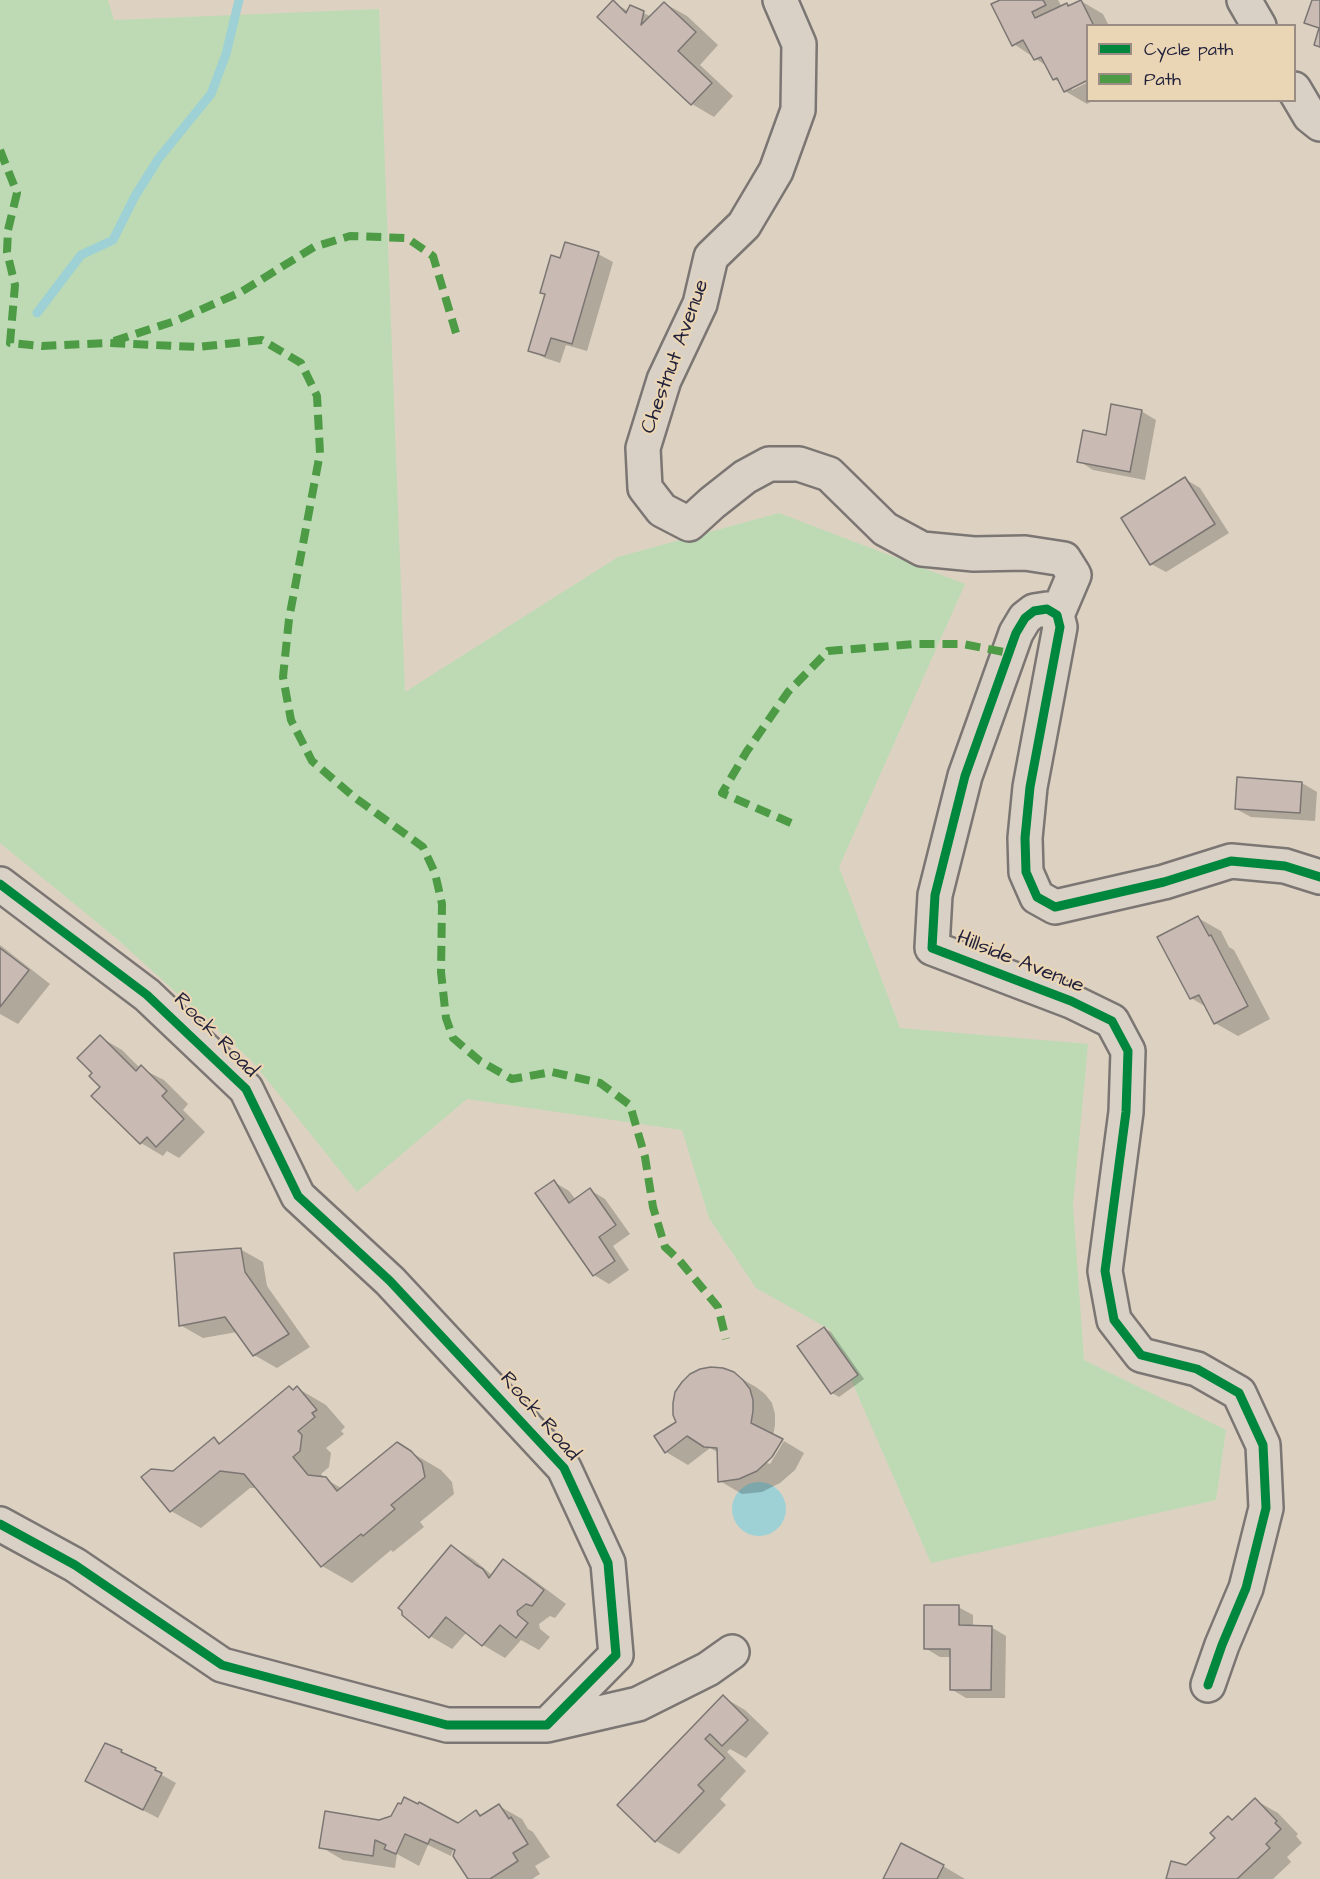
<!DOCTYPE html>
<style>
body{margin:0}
#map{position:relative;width:1320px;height:1879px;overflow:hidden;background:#ddd2c1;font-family:"Architects Daughter",sans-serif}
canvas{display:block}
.legend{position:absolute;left:1086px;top:24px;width:210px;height:78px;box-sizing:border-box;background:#ead5b4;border:2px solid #9a8d84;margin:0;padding:8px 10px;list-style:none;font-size:18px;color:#22223b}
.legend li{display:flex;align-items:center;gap:12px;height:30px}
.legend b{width:30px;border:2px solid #9a8d84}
</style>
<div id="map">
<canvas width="1320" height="1879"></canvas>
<ul class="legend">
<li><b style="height:8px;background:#00873e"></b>Cycle path</li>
<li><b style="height:8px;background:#4d9b45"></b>Path</li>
</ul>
</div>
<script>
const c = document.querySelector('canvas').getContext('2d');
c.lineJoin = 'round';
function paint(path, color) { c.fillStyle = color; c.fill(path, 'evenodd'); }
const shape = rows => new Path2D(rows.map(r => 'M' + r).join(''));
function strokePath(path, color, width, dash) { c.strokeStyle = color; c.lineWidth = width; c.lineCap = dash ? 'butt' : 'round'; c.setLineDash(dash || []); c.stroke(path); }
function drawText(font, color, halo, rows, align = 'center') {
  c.font = font + ' "Architects Daughter",sans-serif'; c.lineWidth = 4.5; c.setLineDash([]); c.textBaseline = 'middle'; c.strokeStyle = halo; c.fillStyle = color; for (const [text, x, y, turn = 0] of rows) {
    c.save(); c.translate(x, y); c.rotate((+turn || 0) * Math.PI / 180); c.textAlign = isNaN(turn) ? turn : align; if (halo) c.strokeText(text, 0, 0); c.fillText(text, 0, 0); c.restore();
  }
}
const green = shape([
 [0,0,108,0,114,20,379,9,405,692,618,557,779,513,965,584,839,867,900,1028,1088,1044,1073,1205,1084,1360,1226,1430,1216,1500,931,1563,829,1329,756,1288,709,1218,682,1130,467,1099,357,1192,252,1061,116,938,0,843]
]);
const water = shape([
 '732 1509a27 27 0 1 1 54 0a27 27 0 1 1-54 0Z'
]);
const shadow = shape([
 [1003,0,1058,0,1062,7,1067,4,1070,6,1081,1,1103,14,1109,26,1088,26,1072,86,1072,90,1088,82,1088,100,1094,100,1087,104,1065,91,1061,83,1054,79,1048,67,1014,44],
 [613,2,628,11,630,7,652,17,664,3,687,16,718,45,700,65,733,96,714,117,692,104],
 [598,254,613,262,587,351,566,345,560,363,545,358,530,350,546,295,561,260],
 [1141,411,1156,420,1145,480,1093,470,1079,461,1107,436],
 [1185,479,1200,488,1229,533,1166,572,1151,564],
 [1302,783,1317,792,1315,821,1251,817,1236,809],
 [1198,918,1221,931,1229,947,1234,950,1270,1019,1238,1036,1215,1023,1208,1008,1191,998],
 [0,945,50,984,18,1024,0,1014],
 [100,1037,122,1050,140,1068,164,1080,188,1104,183,1110,205,1132,179,1158,167,1151,163,1156,141,1143,102,1087],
 [554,1182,569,1191,576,1200,590,1190,605,1199,630,1234,613,1246,629,1270,609,1284,594,1275],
 [240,1249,263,1262,267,1286,310,1347,277,1368,254,1355,237,1332,203,1338,180,1325],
 [824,1328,831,1332,864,1379,839,1397,832,1393],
 [733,1374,756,1387,765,1394,772,1403,775,1414,775,1425,773,1436,781,1440,767,1463,770,1464,784,1441,804,1453,795,1470,780,1483,762,1492,742,1494,720,1481,719,1453,710,1448,688,1465,666,1452,678,1423],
 [290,1388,294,1390,297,1388,326,1405,345,1427,341,1431,344,1434,326,1448,331,1453,329,1467,321,1474,325,1479,343,1489,397,1444,441,1470,452,1482,454,1494,420,1522,424,1527,393,1552,391,1550,352,1583,322,1566,258,1488,250,1488,201,1528,171,1511,143,1477,173,1473,214,1439,222,1444],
 [451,1546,473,1559,493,1576,504,1561,526,1574,566,1604,555,1618,550,1616,539,1624,540,1629,550,1637,539,1650,521,1640,505,1658,483,1645,467,1632,452,1649,430,1636],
 [958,1607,973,1615,973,1627,991,1627,1006,1636,1005,1698,966,1698,951,1689,952,1657,940,1657,925,1648],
 [723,1697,745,1710,769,1733,746,1758,730,1749,727,1752,746,1771,720,1799,726,1805,679,1854,656,1841],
 [121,1752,176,1783,158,1818,102,1789],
 [1255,1800,1278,1813,1298,1834,1296,1836,1302,1843,1287,1857,1291,1862,1273,1879,1167,1879,1187,1867],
 [499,1806,522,1819,528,1829,533,1832,550,1857,535,1866,540,1874,532,1879,469,1879,456,1852,453,1850,451,1856,428,1845,419,1866,397,1854,395,1868,343,1860,321,1847,380,1821,458,1824,476,1812,483,1816],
 [943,1866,965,1879,884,1879]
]);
const stream = shape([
 [37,313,81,255,113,240,135,196,159,158,211,94,226,54,239,0]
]);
const building = shape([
 [613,0,626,13,630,5,644,11,641,25,664,2,696,32,678,51,712,83,691,105,597,17,613,0],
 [1000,0,1043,0,1046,5,1032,12,1035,18,1067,3,1068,6,1081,0,1094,26,1088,26,1088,80,1064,92,1057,78,1053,80,1041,57,1034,60,1023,40,1012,46,991,4,1000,0],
 [1312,0,1320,0,1320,47,1314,45,1319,28,1304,23,1312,0],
 [565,242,599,252,572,344,551,338,545,356,528,351,545,294,540,293,551,255,560,258,565,242],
 [1111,404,1142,410,1130,472,1077,462,1083,430,1106,435,1111,404],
 [1185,477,1215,524,1150,565,1121,518,1185,477],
 [1237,777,1302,782,1300,813,1235,809,1237,777],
 [1198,916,1209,936,1211,935,1248,1006,1214,1024,1199,995,1190,999,1157,937,1198,916],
 [0,948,29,970,0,1007,0,948],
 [100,1035,136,1071,141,1065,167,1091,162,1096,184,1119,156,1147,147,1137,140,1144,91,1096,100,1087,89,1076,92,1073,77,1058,100,1035],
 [554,1180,569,1203,590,1188,616,1225,599,1237,615,1261,593,1276,535,1193,554,1180],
 [241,1248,245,1272,289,1334,253,1356,225,1317,179,1326,174,1253,241,1248],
 [824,1327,858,1375,831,1394,797,1346,824,1327],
 [711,1367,723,1368,734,1372,743,1380,750,1389,753,1400,753,1411,751,1423,783,1439,772,1457,757,1471,739,1479,718,1482,717,1448,704,1447,687,1436,665,1453,654,1436,676,1422,673,1415,673,1403,675,1392,682,1382,690,1374,700,1369,711,1367],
 [289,1386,293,1390,297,1386,317,1410,312,1413,315,1417,298,1431,302,1435,300,1451,293,1457,308,1475,326,1477,337,1491,397,1442,411,1451,422,1463,425,1477,391,1505,395,1509,363,1536,361,1534,321,1567,244,1474,220,1471,170,1512,141,1477,151,1469,173,1471,214,1437,219,1444,289,1386],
 [451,1545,476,1565,483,1569,489,1578,503,1559,544,1590,532,1606,526,1604,517,1611,518,1615,528,1623,516,1638,500,1625,482,1646,446,1617,429,1638,402,1615,402,1611,398,1608,451,1545],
 [924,1605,959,1605,959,1625,992,1626,991,1690,950,1690,950,1649,924,1649,924,1605],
 [723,1695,748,1720,722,1746,710,1734,705,1739,725,1758,698,1785,704,1791,655,1842,617,1805,723,1695],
 [105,1743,122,1750,121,1752,156,1768,155,1770,162,1773,143,1810,85,1781,105,1743],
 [404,1797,418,1804,419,1802,458,1823,476,1810,480,1816,499,1804,509,1819,511,1817,528,1844,513,1853,518,1861,490,1879,468,1879,453,1856,455,1850,430,1839,428,1844,405,1834,396,1854,384,1849,386,1845,375,1840,373,1856,319,1848,325,1811,379,1820,391,1816,398,1803,401,1804,404,1797],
 [1255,1798,1277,1821,1275,1823,1281,1829,1266,1844,1270,1848,1237,1879,1166,1879,1171,1861,1186,1865,1215,1838,1210,1833,1228,1816,1232,1820,1255,1798],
 [901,1843,944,1865,937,1879,883,1879,901,1843]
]);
const minor = shape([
 [780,0,799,44,798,110,776,171,744,225,711,257,700,304,664,380,643,448,645,488,662,510,689,524,712,503,745,477,769,464,799,464,829,474,885,529,922,549,974,554,1025,553,1064,559,1074,575,1057,615],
 [1244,0,1259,26],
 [1294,89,1310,116,1320,124],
 [0,884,147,995,246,1089,298,1196,390,1281,564,1468,608,1563,616,1655,547,1725,447,1725,222,1665,75,1565,0,1524],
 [1208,1685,1222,1645,1246,1588,1266,1508,1263,1445,1239,1393,1197,1369,1141,1355,1114,1320,1105,1271,1126,1112,1128,1051,1112,1021,1071,1001,932,948,935,895,965,776,1016,633,1025,618,1034,611,1047,609,1057,615,1060,627,1030,787,1025,838,1026,872,1037,897,1055,907,1164,882,1231,861,1285,866,1320,877],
 [547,1725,638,1704,708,1669,732,1652]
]);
const quiet = shape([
 [0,150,17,193,8,230,7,252,15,285,10,343,42,346,109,343,198,347,262,340,301,363,317,396,320,453,289,619,283,677,291,720,312,761,354,797,423,847,435,873,442,904,441,972,446,1018,453,1038,480,1061,512,1079,552,1072,600,1083,630,1105,645,1157,653,1207,665,1247,679,1260,718,1307,726,1339],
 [114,341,175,321,241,292,314,247,350,236,407,238,433,256,456,333],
 [791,823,722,793,747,751,788,692,828,651,915,644,963,644,1009,653]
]);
const cycleway = shape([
 [0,884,147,995,246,1089,298,1196,390,1281,564,1468,608,1563,616,1655,547,1725,447,1725,222,1665,75,1565,0,1524],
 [1208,1685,1222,1645,1246,1588,1266,1508,1263,1445,1239,1393,1197,1369,1141,1355,1114,1320,1105,1271,1126,1112,1128,1051,1112,1021,1071,1001,932,948,935,895,965,776,1016,633,1025,618,1034,611,1047,609,1057,615,1060,627,1030,787,1025,838,1026,872,1037,897,1055,907,1164,882,1231,861,1285,866,1320,877]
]);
const streetNames = [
 ["Chestnut Avenue",676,357,-70],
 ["Hillside Avenue",1020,963,22],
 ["Rock Road",215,1036,45],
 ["Rock Road",539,1417,49]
];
paint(green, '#bddab4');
paint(water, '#9dd1d5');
paint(shadow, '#0003');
strokePath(stream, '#9dd1d5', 9);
paint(building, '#c9bbb3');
strokePath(building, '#7b7673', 1.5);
strokePath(minor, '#7b7673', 38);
strokePath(minor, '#d9d1c5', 33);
strokePath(quiet, '#4d9b45', 8, [15, 8]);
strokePath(cycleway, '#00873e', 9);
drawText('21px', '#22223b', '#ead5b4', streetNames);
</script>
